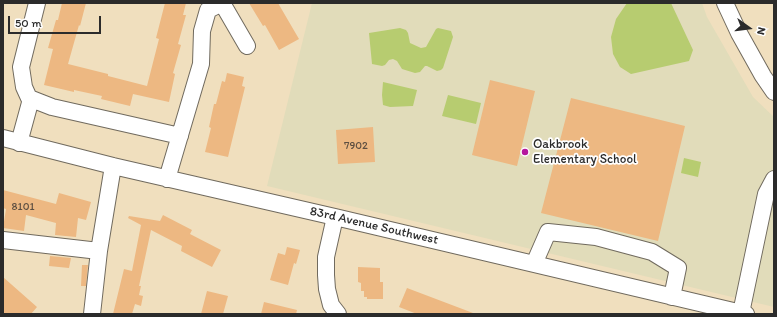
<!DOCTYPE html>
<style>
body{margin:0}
#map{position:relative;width:777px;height:317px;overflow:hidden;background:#f0dfbe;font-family:Itim,sans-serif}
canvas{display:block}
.frame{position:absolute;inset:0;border:4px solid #2b2b2b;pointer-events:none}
.north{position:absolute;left:729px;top:8px;width:40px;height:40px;-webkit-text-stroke:3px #fff;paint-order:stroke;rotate:104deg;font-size:11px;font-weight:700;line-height:16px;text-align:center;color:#2b2b2b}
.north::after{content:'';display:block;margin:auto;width:14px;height:18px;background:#2b2b2b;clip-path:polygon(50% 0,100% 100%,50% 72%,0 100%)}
.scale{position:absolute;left:8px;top:16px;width:93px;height:18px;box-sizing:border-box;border:2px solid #2b2b2b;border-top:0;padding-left:5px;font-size:12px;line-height:14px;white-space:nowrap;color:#2b2b2b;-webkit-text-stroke:3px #fff;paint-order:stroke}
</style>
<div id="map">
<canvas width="777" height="317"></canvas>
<div class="frame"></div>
<div class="north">N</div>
<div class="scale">50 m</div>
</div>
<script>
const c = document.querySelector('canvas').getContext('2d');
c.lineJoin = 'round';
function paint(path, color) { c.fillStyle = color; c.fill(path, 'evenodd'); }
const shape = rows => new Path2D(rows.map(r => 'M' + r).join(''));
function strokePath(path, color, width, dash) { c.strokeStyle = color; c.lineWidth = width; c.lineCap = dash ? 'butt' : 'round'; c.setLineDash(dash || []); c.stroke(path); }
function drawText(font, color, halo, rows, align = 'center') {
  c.font = font + ' Itim,sans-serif'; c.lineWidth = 3.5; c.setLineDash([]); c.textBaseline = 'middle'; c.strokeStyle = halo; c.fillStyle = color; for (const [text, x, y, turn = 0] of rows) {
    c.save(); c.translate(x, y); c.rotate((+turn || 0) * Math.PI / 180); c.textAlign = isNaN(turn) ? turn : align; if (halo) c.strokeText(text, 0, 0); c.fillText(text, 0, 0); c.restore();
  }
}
const built = shape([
 [312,3,702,3,707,17,753,97,774,117,774,307,267,186]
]);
const green = shape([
 [627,3,671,3,693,50,689,61,631,74,620,67,613,54,611,37,616,19],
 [400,28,406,30,408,33,410,43,421,48,426,47,436,29,438,28,451,31,453,37,443,68,441,70,437,71,427,66,425,66,420,72,415,73,402,69,397,61,393,59,389,60,385,65,382,66,372,64,369,33],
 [383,82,417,90,413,106,390,107,383,105,382,95],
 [448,95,481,103,476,124,442,116],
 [684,158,701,162,698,177,681,173]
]);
const building = shape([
 [62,3,86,3,80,26,79,25,68,64,108,74,108,76,147,86,159,39,156,38,165,3,186,3,183,15,186,15,178,44,181,45,173,73,175,74,169,102,133,94,130,106,101,99,102,96,74,90,74,92,44,85,53,49,48,48,56,20,58,20],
 [249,3,278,3,299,39,279,50,265,25,263,26],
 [227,73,244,77,242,86,245,87,228,157,205,152,211,128,209,127,214,104,216,104,222,81,225,82],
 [490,80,535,91,517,166,472,155],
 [571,98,685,126,658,241,541,213],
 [373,127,375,162,338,164,336,130],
 [3,190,56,204,59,193,91,202,86,220,78,218,76,237,55,235,56,223,26,215,24,231,3,228,6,209,3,208],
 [163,215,192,230,190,234,221,250,212,267,181,251,182,246,151,230,139,286,141,286,139,295,143,296,141,306,135,304,132,314,113,314,124,269,132,271,141,225,128,218,129,216,160,221],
 [287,247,300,250,296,264,294,263,288,285,270,280,278,253,285,255],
 [50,256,71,258,69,268,49,266],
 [82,265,88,265,86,286,81,286],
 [358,267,380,268,380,282,383,282,383,299,367,299,367,297,364,297,364,291,361,291,361,283,358,282],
 [3,277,37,307,31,314,3,314],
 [407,288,473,313,473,314,417,314,399,307],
 [207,291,228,296,223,314,201,314],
 [264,302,297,310,296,314,261,314]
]);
const minor = shape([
 [37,3,21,67,24,87,29,98,52,107,180,136],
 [725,3,739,33,763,76,774,92],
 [3,138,113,166,335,217,746,314],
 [19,143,31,99],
 [167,179,201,64,202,31,208,10,222,3,247,46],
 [335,217,326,257,326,275,327,289,331,305,338,314],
 [3,240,99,251],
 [534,264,548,232,596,237,652,252,678,268,672,297],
 [741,313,766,194,774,179],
 [92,314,99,251,113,166]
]);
const markers = [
 [525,152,4,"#b5179e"]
];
const numberNames = [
 ["7902",356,146],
 ["8101",23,207]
];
const poiNames = [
 ["Oakbrook",533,145],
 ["Elementary School",533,160]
];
const streetNames = [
 ["83rd Avenue Southwest",374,226,13]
];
paint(built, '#e1dcba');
paint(green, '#b7cc70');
paint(building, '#edb882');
strokePath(minor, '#706a5e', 18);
strokePath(minor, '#fff', 16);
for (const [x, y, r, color] of markers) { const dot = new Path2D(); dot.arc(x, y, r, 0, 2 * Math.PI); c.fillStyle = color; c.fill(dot); strokePath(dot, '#fff', 1.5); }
drawText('11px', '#5c4e41', null, numberNames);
drawText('13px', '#2b2b2b', '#fff', poiNames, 'left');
drawText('13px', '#2b2b2b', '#fff', streetNames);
</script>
